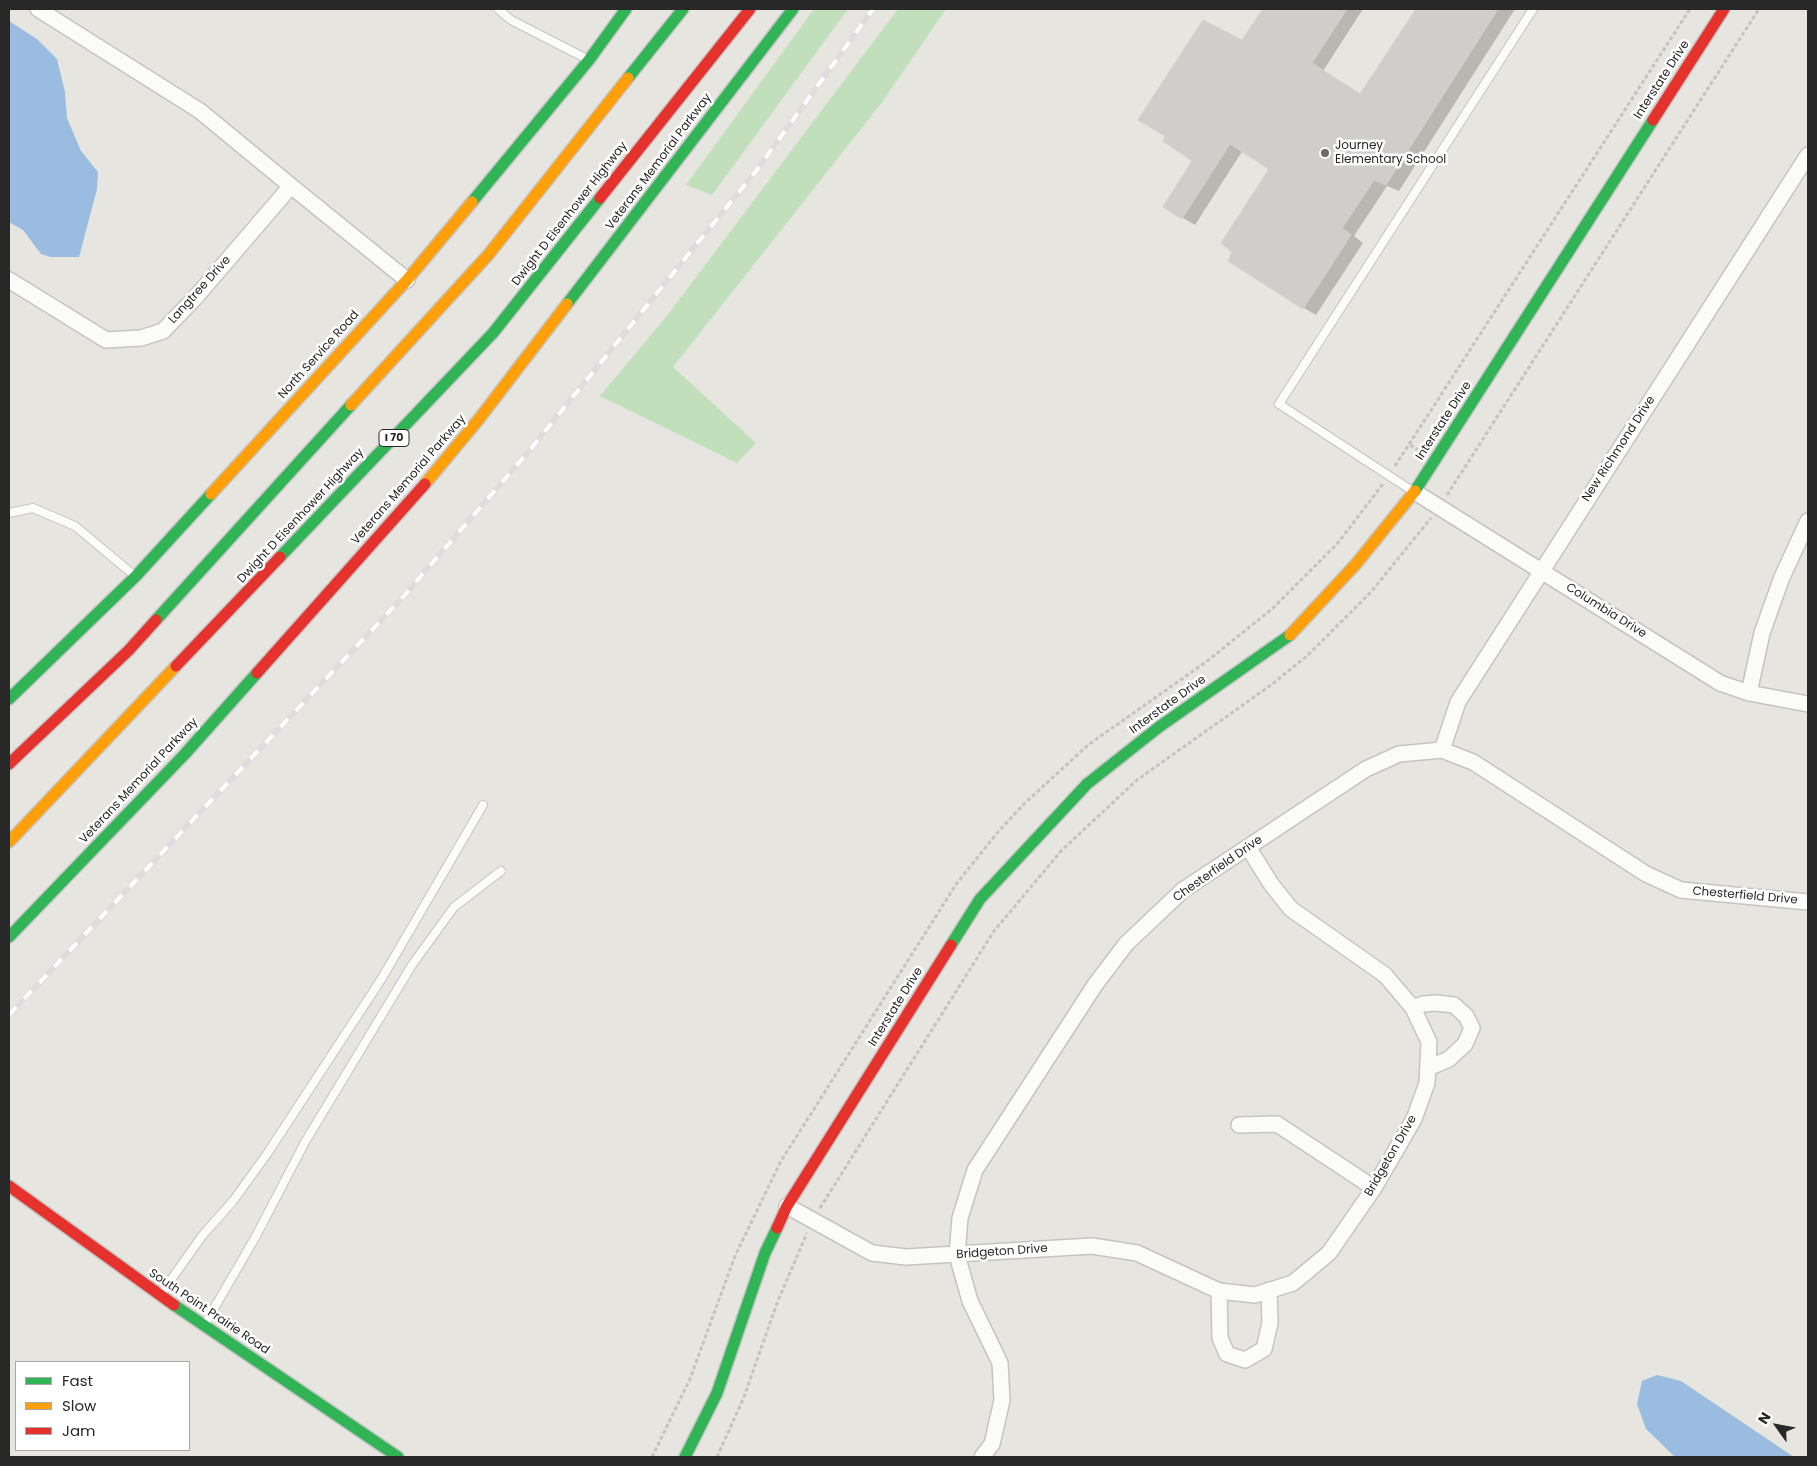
<!DOCTYPE html>
<style>
body{margin:0}
#map{position:relative;width:1817px;height:1466px;overflow:hidden;background:#e6e5df;font-family:Poppins,sans-serif}
canvas{display:block}
.frame{position:absolute;inset:0;border:10px solid #282828;pointer-events:none}
.legend{position:absolute;left:15px;top:1361px;width:175px;height:90px;box-sizing:border-box;background:#fff;border:1px solid #a9a9a9;margin:0;padding:6px 9px;list-style:none;font-size:15px;color:#282828}
.legend li{display:flex;align-items:center;gap:10px;height:25px}
.legend b{width:25px;border:1px solid #a9a9a9}
.north{position:absolute;left:1752px;top:1401px;width:50px;height:50px;-webkit-text-stroke:4px #fff;paint-order:stroke;rotate:302deg;font-size:14px;font-weight:700;line-height:20px;text-align:center;color:#282828}
.north::after{content:'';display:block;margin:auto;width:18px;height:22px;background:#282828;clip-path:polygon(50% 0,100% 100%,50% 72%,0 100%)}
</style>
<div id="map">
<canvas width="1817" height="1466"></canvas>
<div class="frame"></div>
<ul class="legend">
<li><b style="height:6px;background:#30b455"></b>Fast</li>
<li><b style="height:6px;background:#ff9f0a"></b>Slow</li>
<li><b style="height:6px;background:#e5322d"></b>Jam</li>
</ul>
<div class="north">N</div>
</div>
<script>
const c = document.querySelector('canvas').getContext('2d');
c.lineJoin = 'round';
function paint(path, color) { c.fillStyle = color; c.fill(path, 'evenodd'); }
const shape = rows => new Path2D(rows.map(r => 'M' + r).join(''));
function strokePath(path, color, width, dash) { c.strokeStyle = color; c.lineWidth = width; c.lineCap = dash ? 'butt' : 'round'; c.setLineDash(dash || []); c.stroke(path); }
function drawText(font, color, halo, rows, align = 'center') {
  c.font = font + ' Poppins,sans-serif'; c.lineWidth = 5; c.setLineDash([]); c.textBaseline = 'middle'; c.strokeStyle = halo; c.fillStyle = color; for (const [text, x, y, turn = 0] of rows) {
    c.save(); c.translate(x, y); c.rotate((+turn || 0) * Math.PI / 180); c.textAlign = isNaN(turn) ? turn : align; if (halo) c.strokeText(text, 0, 0); c.fillText(text, 0, 0); c.restore();
  }
}
const green = shape([
 [814,9,848,9,712,195,686,185],
 [898,9,946,9,883,101,673,367,756,443,737,463,600,396,666,317]
]);
const water = shape([
 [9,21,37,39,57,59,65,92,67,118,81,151,98,172,97,189,79,257,51,257,41,254,23,230,9,222],
 [1657,1375,1681,1381,1794,1457,1675,1457,1646,1429,1637,1404,1642,1381]
]);
const shadow = shape([
 [1264,9,1363,9,1323,71,1361,95,1417,9,1515,9,1399,191,1387,186,1354,236,1363,243,1316,315,1304,308,1271,169,1243,150,1195,225,1164,207,1194,161,1243,42]
]);
const building = shape([
 [1263,9,1347,9,1312,63,1360,94,1416,9,1498,9,1386,185,1374,180,1342,228,1351,235,1303,309,1228,261,1232,252,1221,243,1269,169,1230,144,1182,219,1163,207,1192,161,1163,141,1165,136,1138,120,1203,20,1242,40,1263,9]
]);
const path = shape([
 [1410,445,1420,451],
 [1395,466,1690,9],
 [1447,495,1759,9],
 [820,1208,994,931,1062,850,1137,780,1271,685,1307,656,1371,592,1431,518],
 [652,1457,690,1379,735,1256,781,1161,957,883,998,832,1025,803,1088,745,1206,662,1272,609,1337,544,1383,484],
 [717,1457,744,1397,777,1303,807,1233]
]);
const lane = shape([
 [498,9,511,20,587,59],
 [1414,492,1279,404,1533,9],
 [9,513,33,508,75,526,135,576],
 [161,1294,202,1236,233,1201,267,1154,382,978,483,805],
 [205,1324,256,1236,305,1142,412,965,454,907,501,871]
]);
const street = shape([
 [291,186,407,280],
 [9,280,106,340,141,338,163,331,195,298,291,186,200,111,38,9],
 [1415,492,1720,683,1749,693,1808,704],
 [1749,693,1762,633,1782,577,1808,521],
 [1442,750,1458,702,1808,155],
 [1413,1008,1423,1004,1436,1003,1454,1005,1466,1016,1472,1028,1465,1044,1449,1059,1428,1068],
 [1239,1125,1277,1124,1374,1188],
 [787,1206,872,1253,906,1257,1092,1246,1137,1253,1219,1291,1255,1295,1293,1283,1329,1253,1374,1188,1414,1119,1427,1083,1429,1042,1413,1008,1385,975,1291,909,1271,884,1248,847],
 [1219,1291,1220,1338,1227,1354,1245,1360,1264,1349,1270,1323,1269,1290],
 [982,1457,992,1444,1002,1400,1000,1363,970,1301,957,1255,960,1218,975,1170,1095,985,1126,944,1183,890,1366,769,1399,754,1442,750,1473,762,1646,874,1681,890,1808,902]
]);
const fast = shape([
 [628,78,683,9],
 [472,202,589,60,626,9],
 [567,304,793,9],
 [1415,491,1653,120],
 [280,557,493,333,600,198],
 [156,620,351,405],
 [9,699,136,576,211,494],
 [9,937,184,755,257,673],
 [951,945,980,899,1087,784,1159,727,1290,635],
 [174,1305,398,1457],
 [685,1457,717,1393,765,1253,777,1228]
]);
const slow = shape([
 [351,405,489,254,628,78],
 [425,484,479,419,567,304],
 [211,494,407,280,472,202],
 [1290,635,1356,564,1415,491],
 [9,842,176,666]
]);
const jam = shape([
 [1653,120,1724,9],
 [600,198,750,9],
 [176,666,280,557],
 [257,673,425,484],
 [9,764,129,650,156,620],
 [9,1186,174,1305],
 [777,1228,787,1206,951,945]
]);
const rail = shape([
 [9,1015,402,598,529,451,756,171,873,9]
]);
const markers = [
 [1325,153,5,"#6a6a68"]
];
const shields = [
 [394,438,30]
];
const shieldNames = [
 ["I 70",394,438]
];
const streetNames = [
 ["Interstate Drive",1662,80,-57],
 ["Veterans Memorial Parkway",659,162,-53],
 ["Dwight D Eisenhower Highway",570,214,-52],
 ["Langtree Drive",200,290,-48],
 ["North Service Road",319,355,-48],
 ["Interstate Drive",1444,421,-57],
 ["New Richmond Drive",1619,449,-57],
 ["Veterans Memorial Parkway",409,480,-49],
 ["Dwight D Eisenhower Highway",301,516,-47],
 ["Columbia Drive",1606,611,32],
 ["Interstate Drive",1168,705,-36],
 ["Veterans Memorial Parkway",139,781,-47],
 ["Chesterfield Drive",1218,869,-35],
 ["Chesterfield Drive",1745,896,5],
 ["Interstate Drive",896,1007,-58],
 ["Bridgeton Drive",1391,1156,-60],
 ["Bridgeton Drive",1002,1252,-4],
 ["South Point Prairie Road",209,1312,34]
];
const poiNames = [
 ["Journey",1335,146],
 ["Elementary School",1335,160]
];
paint(green, '#c1dfbb');
paint(water, '#9abce0');
paint(shadow, '#0003');
paint(building, '#cfceca');
strokePath(building, '#d1d0cb', 1);
strokePath(lane, '#c4c4c4', 10);
strokePath(street, '#c4c4c4', 18);
strokePath(fast, '#c4c4c4', 14);
strokePath(slow, '#c4c4c4', 14);
strokePath(jam, '#c4c4c4', 14);
strokePath(path, '#c4c3c3', 3, [4, 2.5]);
strokePath(lane, '#fbfbfa', 8);
strokePath(street, '#fbfbfa', 15);
strokePath(fast, '#30b455', 11);
strokePath(slow, '#ff9f0a', 11);
strokePath(jam, '#e5322d', 11);
strokePath(rail, '#dddcde', 5.5);
strokePath(rail, '#fff', 4, [11]);
for (const [x, y, r, color] of markers) { const dot = new Path2D(); dot.arc(x, y, r, 0, 2 * Math.PI); c.fillStyle = color; c.fill(dot); strokePath(dot, '#fff', 2); }
for (const [x, y, w] of shields) { const box = new Path2D(); box.roundRect(x - w / 2, y - 8.5, w, 17, 4); c.fillStyle = '#fff'; c.fill(box); strokePath(box, '#282828', 1); }
drawText('bold 11px', '#282828', null, shieldNames);
drawText('12px', '#282828', '#fff', streetNames);
drawText('12px', '#282828', '#fff', poiNames, 'left');
</script>
